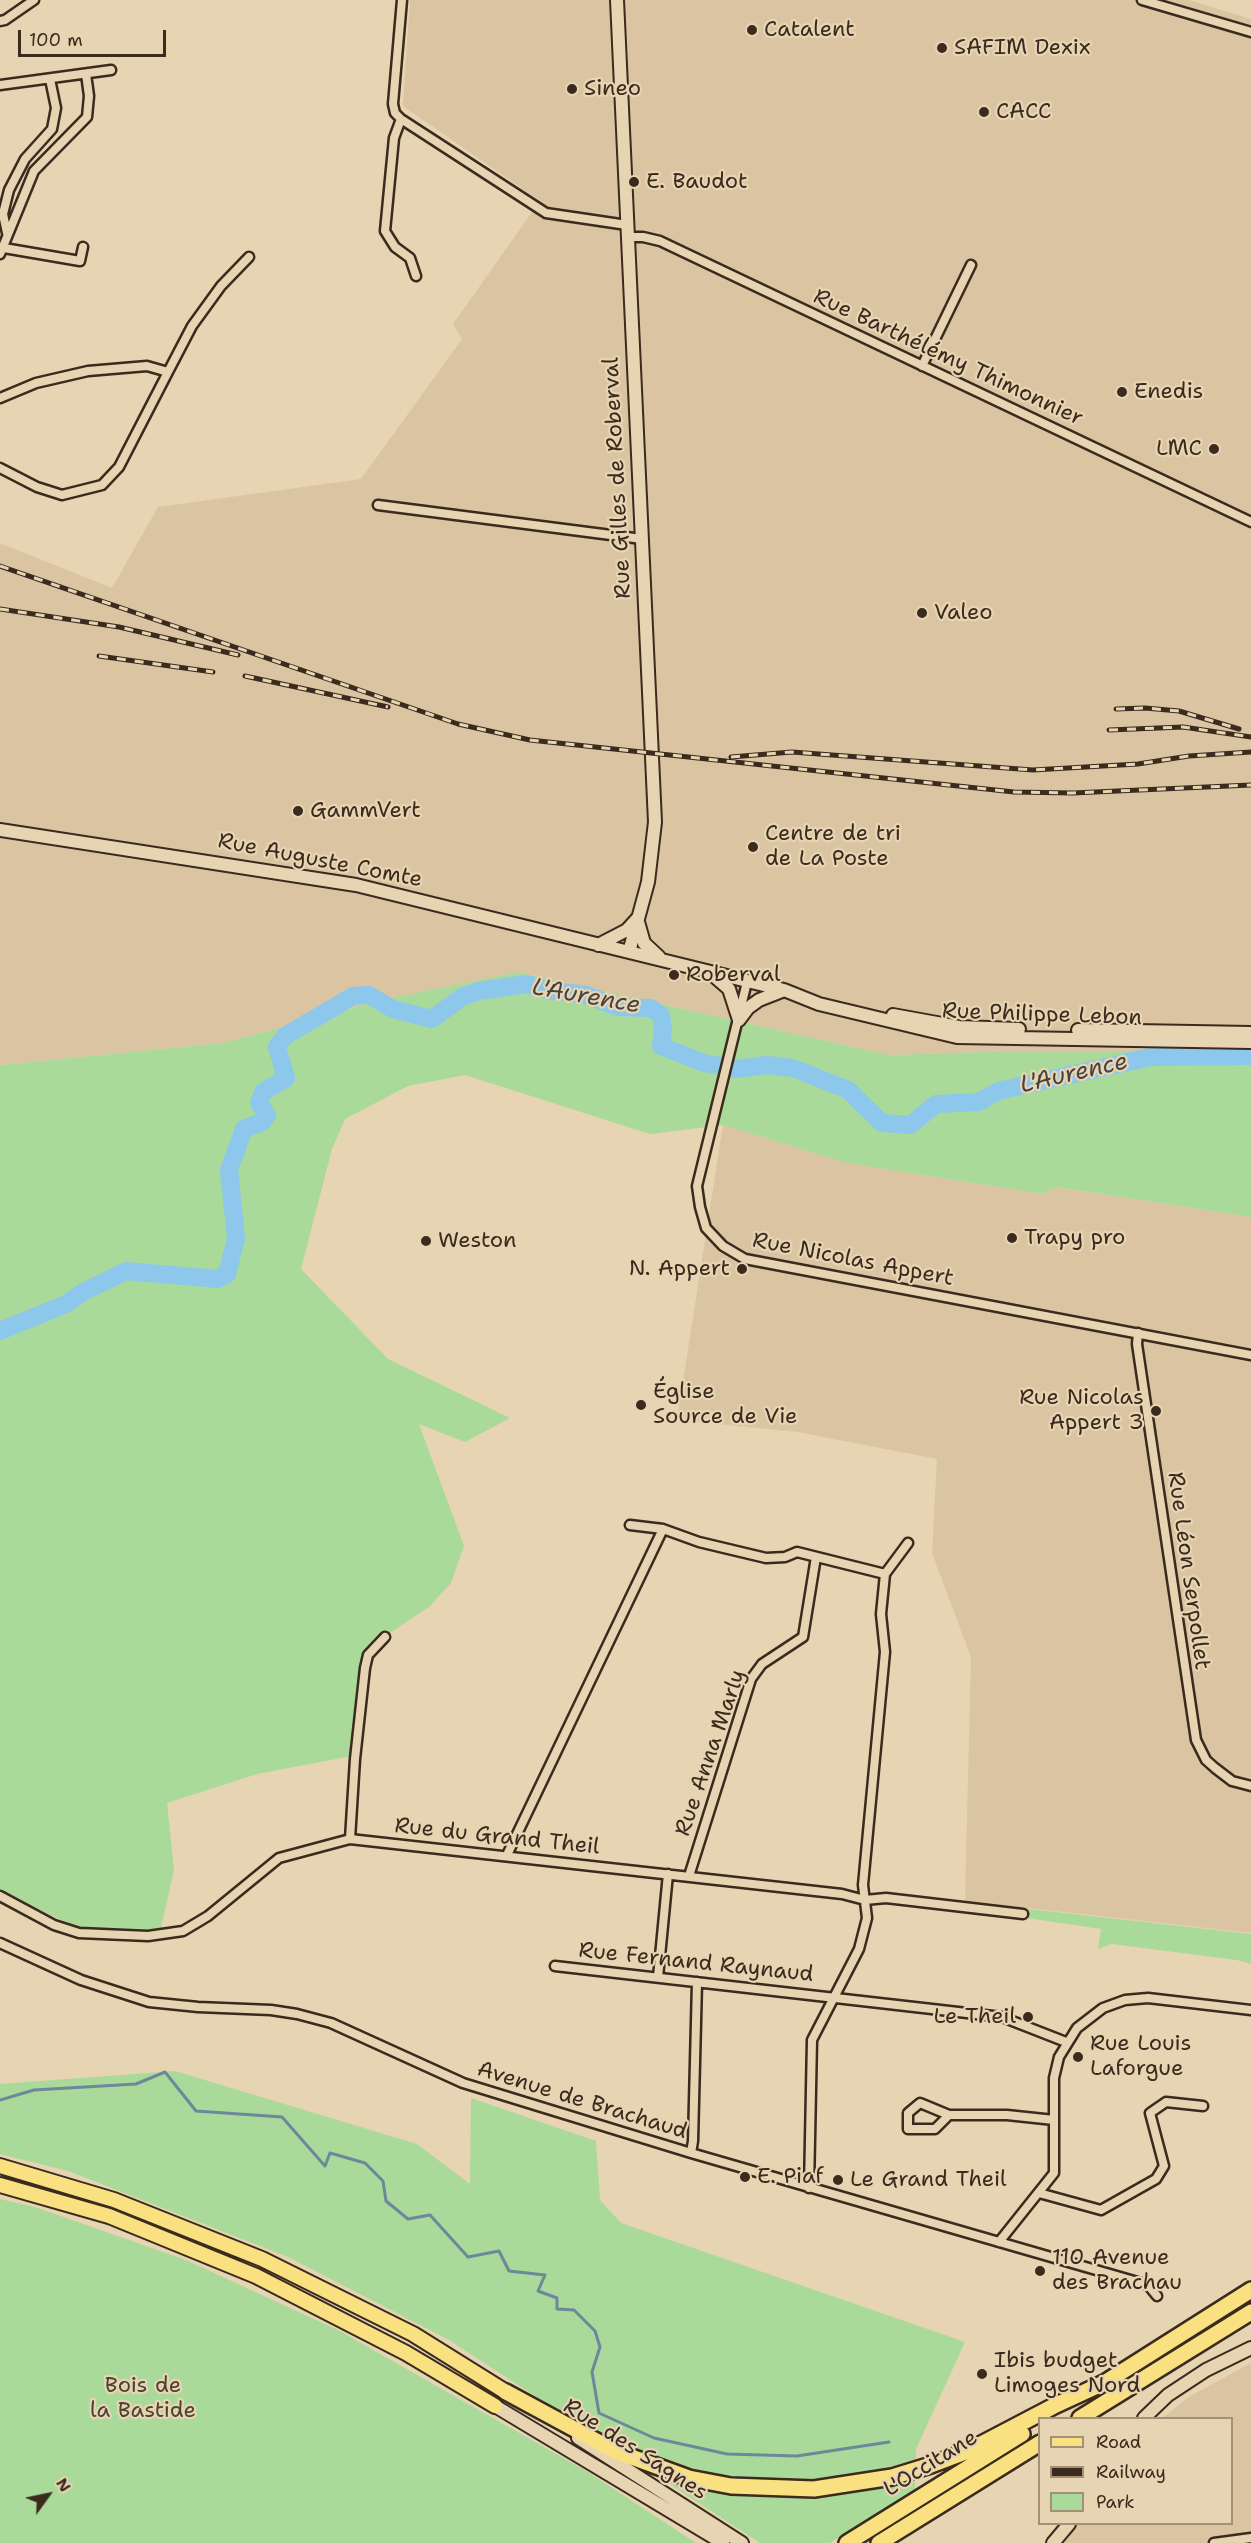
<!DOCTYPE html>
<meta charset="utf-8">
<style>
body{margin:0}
#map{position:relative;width:1251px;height:2543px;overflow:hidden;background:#e7d4b2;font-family:"Shantell Sans",sans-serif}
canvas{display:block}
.legend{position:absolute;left:1038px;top:2417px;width:195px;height:108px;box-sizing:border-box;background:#e7d4b2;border:2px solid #a29077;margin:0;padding:8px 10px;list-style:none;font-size:18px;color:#3b2a1e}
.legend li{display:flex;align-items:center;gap:12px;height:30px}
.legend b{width:30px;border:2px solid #a29077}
.north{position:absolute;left:18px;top:2465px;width:60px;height:60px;-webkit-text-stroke:4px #e7d4b2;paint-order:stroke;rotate:57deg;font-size:16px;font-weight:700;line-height:24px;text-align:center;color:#3b2a1e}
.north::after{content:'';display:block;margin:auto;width:21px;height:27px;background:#3b2a1e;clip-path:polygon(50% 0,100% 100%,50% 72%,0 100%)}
.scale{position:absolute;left:18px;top:30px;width:148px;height:27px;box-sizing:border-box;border:3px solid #3b2a1e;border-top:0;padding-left:8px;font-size:18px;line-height:21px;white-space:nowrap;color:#3b2a1e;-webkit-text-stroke:4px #e7d4b2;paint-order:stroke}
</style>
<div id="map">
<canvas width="1251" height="2543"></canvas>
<ul class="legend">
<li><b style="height:8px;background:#f9e181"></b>Road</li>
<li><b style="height:8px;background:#3b2a1e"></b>Railway</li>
<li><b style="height:16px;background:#a9da9a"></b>Park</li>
</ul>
<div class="north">N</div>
<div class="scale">100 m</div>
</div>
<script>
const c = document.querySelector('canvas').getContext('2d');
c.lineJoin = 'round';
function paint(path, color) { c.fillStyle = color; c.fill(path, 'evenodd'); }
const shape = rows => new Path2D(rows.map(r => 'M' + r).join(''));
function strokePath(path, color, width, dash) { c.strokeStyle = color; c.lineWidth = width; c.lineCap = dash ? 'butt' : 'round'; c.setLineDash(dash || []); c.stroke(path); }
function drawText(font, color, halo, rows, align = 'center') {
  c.font = font + ' "Shantell Sans",sans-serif'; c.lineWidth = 4.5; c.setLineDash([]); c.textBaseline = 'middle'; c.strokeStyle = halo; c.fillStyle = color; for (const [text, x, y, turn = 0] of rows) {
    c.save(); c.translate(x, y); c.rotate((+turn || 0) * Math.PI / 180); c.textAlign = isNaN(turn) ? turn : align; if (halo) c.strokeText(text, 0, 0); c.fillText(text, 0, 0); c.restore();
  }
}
const built = shape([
 [410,0,1189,0,1251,19,1251,1051,1018,1051,889,1055,518,972,386,999,223,1043,0,1065,0,543,112,588,158,507,361,479,462,339,453,324,540,201,403,106],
 [723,1125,847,1163,1043,1194,1055,1187,1251,1217,1251,1933,965,1901,971,1657,932,1553,937,1459,798,1432,677,1420],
 [1251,2363,1251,2543,1060,2543,1076,2524,1232,2524,1232,2418,1163,2418,1187,2398]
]);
const green = shape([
 [518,972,889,1055,1018,1051,1251,1051,1251,1217,1056,1187,1043,1194,847,1163,723,1125,650,1134,465,1075,408,1086,345,1119,332,1149,301,1269,388,1359,510,1418,465,1442,419,1424,464,1546,451,1583,430,1606,371,1646,352,1756,257,1774,167,1803,174,1870,160,1932,100,1932,72,1925,33,1907,0,1889,0,1065,223,1043,386,999],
 [1020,1908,1251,1934,1251,1964,1237,1960,1112,1944,1098,1949,1101,1929,1020,1917],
 [175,2071,417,2144,470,2184,471,2098,596,2141,600,2200,621,2223,965,2342,916,2449,915,2490,830,2543,760,2543,449,2340,288,2257,68,2171,0,2154,0,2084],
 [0,2199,35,2207,186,2260,338,2330,588,2472,696,2543,0,2543]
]);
const stream = shape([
 [0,2100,34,2090,136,2084,165,2072,196,2111,282,2117,325,2166,330,2153,365,2163,383,2181,386,2201,408,2219,430,2215,468,2257,499,2251,509,2271,545,2275,538,2291,557,2298,557,2309,574,2310,595,2331,600,2347,592,2372,599,2413,654,2438,727,2454,797,2456,889,2442]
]);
const river = shape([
 [0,1331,66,1304,83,1292,126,1271,218,1279,227,1274,236,1238,229,1170,244,1129,262,1122,267,1115,259,1103,263,1092,286,1078,277,1047,285,1036,353,996,369,995,393,1009,432,1019,462,997,479,991,527,984,546,990,586,995,618,1007,651,1008,661,1015,663,1029,661,1046,704,1063,736,1069,767,1065,793,1068,848,1090,882,1123,910,1125,936,1104,979,1102,998,1091,1150,1057,1251,1056]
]);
const street = shape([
 [402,0,393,104,395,113,401,119,394,138,385,231,395,247,410,258,416,276],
 [1142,0,1251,32],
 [0,21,5,20,34,0],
 [0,85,111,70],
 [401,119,546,213,627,225],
 [7,233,3,214,9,190,25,159,52,129,56,108,50,79],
 [628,237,643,237,660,241,1251,522],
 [4,248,80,261,83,247],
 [0,254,34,171,87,117,89,96,86,74],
 [922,366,971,265],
 [168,372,192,326,221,286,249,257],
 [0,398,36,383,88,371,147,366,168,372,119,467,102,485,62,495,37,487,0,468],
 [378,505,642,539],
 [747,982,697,1186,700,1207,706,1228,723,1246,745,1259,1251,1355],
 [1138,1333,1137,1344,1196,1740,1206,1760,1215,1768,1232,1781,1251,1786],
 [630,1525,663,1529,699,1542,766,1558,785,1557,797,1552,885,1574,881,1614,885,1652,863,1885,867,1918,859,1949,812,2040,809,2188],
 [885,1574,908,1543],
 [350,1839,355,1759,365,1668,368,1655,385,1637],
 [507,1855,663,1529],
 [689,1876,751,1679,762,1664,803,1637,816,1557],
 [0,1896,54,1925,79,1933,148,1936,183,1931,208,1916,279,1858,350,1839,842,1894,865,1900,886,1898,1023,1914],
 [0,1943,81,1980,149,2002,198,2007,271,2010,297,2014,331,2023,463,2083,691,2153,1148,2285,1157,2296],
 [555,1966,1002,2017,1066,2042],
 [658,1977,668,1874],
 [949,2115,935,2129,908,2129,908,2113,920,2103,949,2115,1007,2115,1054,2120],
 [691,2153,693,2141,697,1982],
 [1039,2193,1101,2210,1156,2179,1164,2166,1150,2113,1166,2102,1203,2106],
 [999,2242,1054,2173,1054,2078,1059,2057,1077,2028,1103,2008,1125,2000,1148,1998,1251,2010],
 [1214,2543,1251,2538]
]);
const secondary = shape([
 [617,0,655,822,648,882,629,952],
 [0,830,356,885,784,990,819,1004,957,1037,1251,1042],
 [638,922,644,943,659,957],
 [598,945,627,930,637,919],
 [714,976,729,989,739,1020],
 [893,1015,959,1027,1019,1029],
 [739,1020,748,1008,759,1000,782,991],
 [1078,1030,1251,1033],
 [495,2406,723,2543],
 [1144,2418,1168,2395,1206,2370,1251,2348],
 [578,2438,742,2543],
 [1053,2543,1069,2524]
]);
const primary = shape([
 [0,2166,114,2200,262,2259,413,2334,506,2392],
 [0,2185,109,2216,256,2276,406,2353,495,2406]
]);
const highway = shape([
 [1101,2385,1251,2290],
 [506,2392,615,2451,689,2478,731,2486,814,2489,892,2477,931,2465,968,2451,1054,2406,1108,2381],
 [1080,2418,1251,2312],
 [847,2543,1022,2434],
 [879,2543,1040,2443]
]);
const rail = shape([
 [0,566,458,724,530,740,1014,792,1073,793,1251,785],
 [0,609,119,627,238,655],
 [99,656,213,672],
 [245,676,388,707],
 [1116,709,1145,708,1179,711,1239,729],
 [1109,730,1183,727,1251,737],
 [731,757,792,752,1033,770,1138,764,1189,756,1251,752]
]);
const markers = [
 [752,30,6,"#3b2a1e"],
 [942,48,6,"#3b2a1e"],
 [572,89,6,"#3b2a1e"],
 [984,112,6,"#3b2a1e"],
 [634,182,6,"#3b2a1e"],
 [1122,392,6,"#3b2a1e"],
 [1214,449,6,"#3b2a1e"],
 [922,613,6,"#3b2a1e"],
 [298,811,6,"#3b2a1e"],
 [753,847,6,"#3b2a1e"],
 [674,975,6,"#3b2a1e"],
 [1012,1238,6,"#3b2a1e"],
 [426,1241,6,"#3b2a1e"],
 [742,1269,6,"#3b2a1e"],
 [641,1405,6,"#3b2a1e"],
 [1156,1411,6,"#3b2a1e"],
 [1028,2017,6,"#3b2a1e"],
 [1078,2057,6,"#3b2a1e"],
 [745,2177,6,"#3b2a1e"],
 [838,2180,6,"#3b2a1e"],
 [1040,2271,6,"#3b2a1e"],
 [982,2374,6,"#3b2a1e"]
];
const poiNames = [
 ["Catalent",764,30],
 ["SAFIM Dexix",954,48],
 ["Sineo",584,89],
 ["CACC",996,112],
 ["E. Baudot",646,182],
 ["Enedis",1134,392],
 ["LMC",1202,449,"right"],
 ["Valeo",934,613],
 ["GammVert",310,811],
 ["Centre de tri",765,834],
 ["de La Poste",765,859],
 ["Roberval",686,975],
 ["Trapy pro",1024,1238],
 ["Weston",438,1241],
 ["N. Appert",730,1269,"right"],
 ["Église",653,1392],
 ["Source de Vie",653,1417],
 ["Rue Nicolas",1144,1398,"right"],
 ["Appert 3",1144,1423,"right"],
 ["Le Theil",1016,2017,"right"],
 ["Rue Louis",1090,2044],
 ["Laforgue",1090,2069],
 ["E. Piaf",757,2177],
 ["Le Grand Theil",850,2180],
 ["110 Avenue",1052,2258],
 ["des Brachau",1052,2283],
 ["Ibis budget",994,2361],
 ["Limoges Nord",994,2386]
];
const streetNames = [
 ["Rue Barthélémy Thimonnier",948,358,25],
 ["Rue Gilles de Roberval",618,478,-93],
 ["Rue Auguste Comte",320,861,11],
 ["Rue Philippe Lebon",1042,1015,2],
 ["Rue Nicolas Appert",853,1260,11],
 ["Rue Léon Serpollet",1188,1571,82],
 ["Rue Anna Marly",711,1753,-71],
 ["Rue du Grand Theil",497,1837,6],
 ["Rue Fernand Raynaud",696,1963,6],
 ["Avenue de Brachaud",582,2101,17],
 ["Rue des Sagnes",635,2450,33],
 ["L'Occitane",931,2464,-32]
];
const parkNames = [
 ["Bois de",143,2386],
 ["la Bastide",143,2411]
];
const waterNames = [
 ["L'Aurence",586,997,10],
 ["L'Aurence",1074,1074,-13]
];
paint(built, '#dbc4a2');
paint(green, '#a9da9a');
strokePath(stream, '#6c889a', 3);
strokePath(river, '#8dc7ec', 18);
strokePath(street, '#3b2a1e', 13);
strokePath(secondary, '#3b2a1e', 16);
strokePath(primary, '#3b2a1e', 18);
strokePath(highway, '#3b2a1e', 20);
strokePath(street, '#e7d4b2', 8);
strokePath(secondary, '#e7d4b2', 12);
strokePath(primary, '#f9e181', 14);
strokePath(highway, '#f9e181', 15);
strokePath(rail, '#3b2a1e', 5);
strokePath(rail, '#e7d4b2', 3, [9]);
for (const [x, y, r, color] of markers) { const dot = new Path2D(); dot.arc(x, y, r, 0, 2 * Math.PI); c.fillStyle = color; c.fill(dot); strokePath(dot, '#e7d4b2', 2); }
drawText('22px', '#3b2a1e', '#e7d4b2', poiNames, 'left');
drawText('22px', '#3b2a1e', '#e7d4b2', streetNames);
drawText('22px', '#4c4431', '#e7d4b2', parkNames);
drawText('italic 24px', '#47423d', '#e7d4b2', waterNames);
</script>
